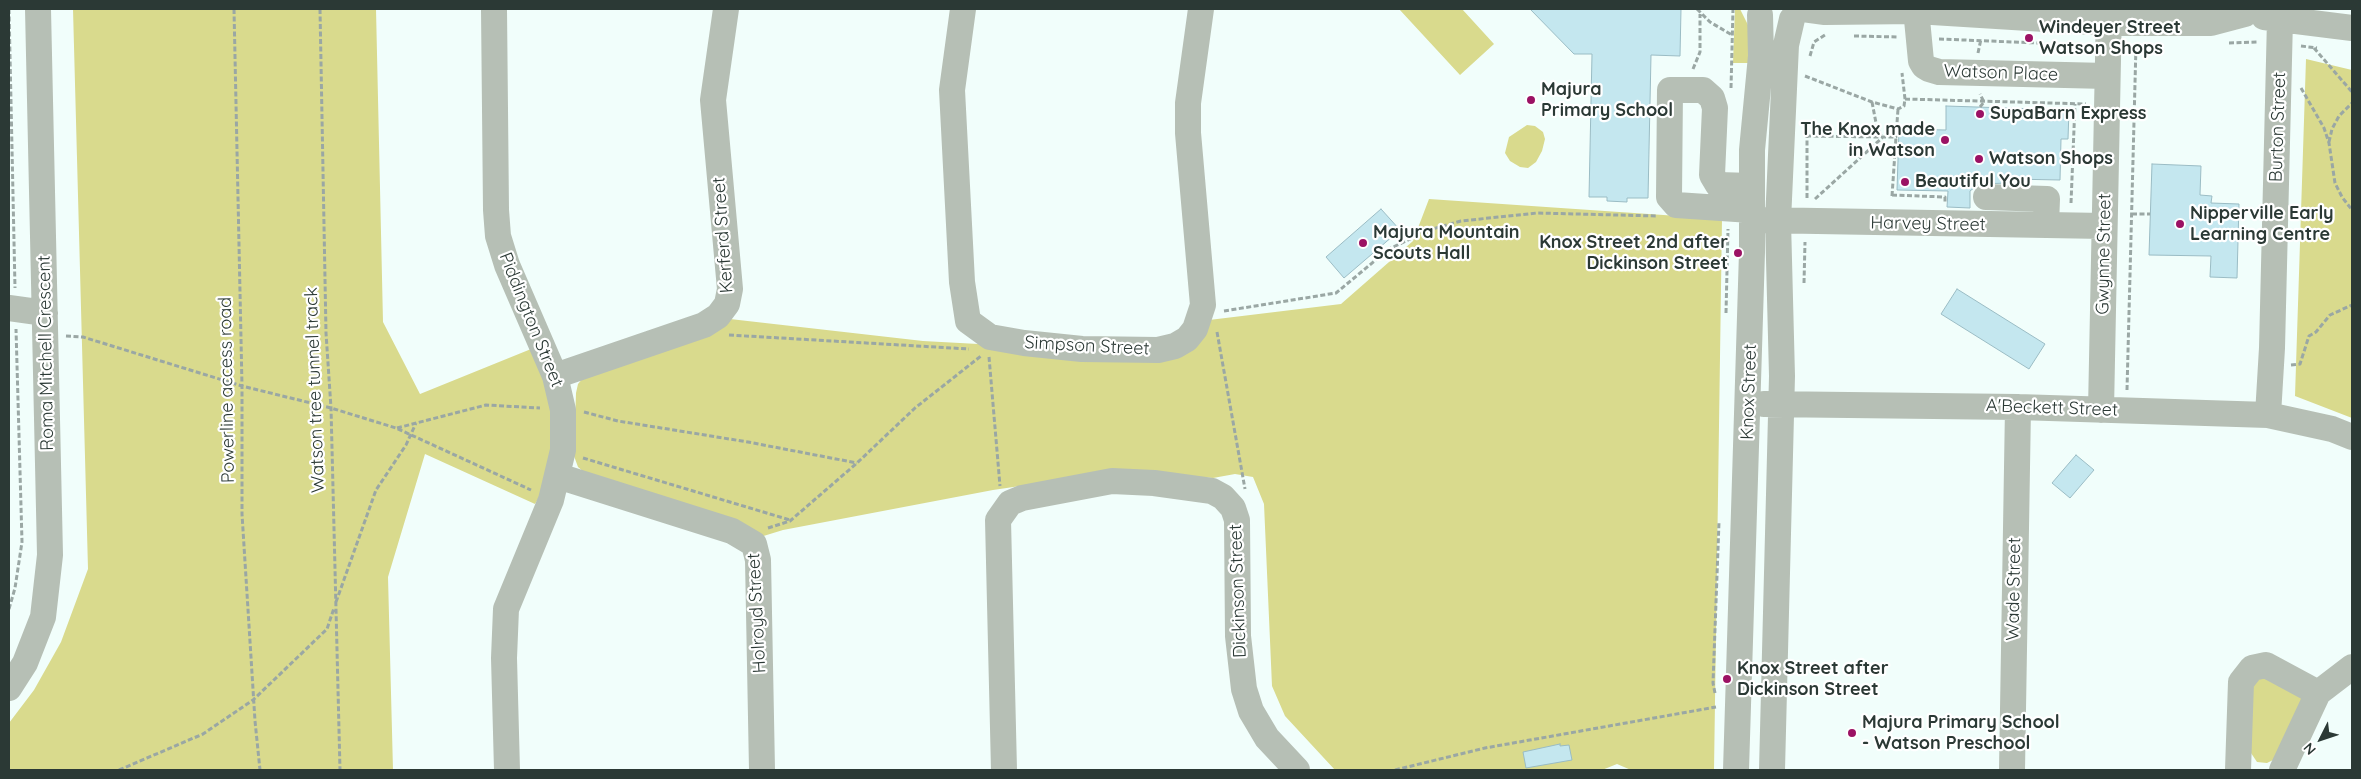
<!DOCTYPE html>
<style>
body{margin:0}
#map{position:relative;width:2361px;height:779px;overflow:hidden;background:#f1fefb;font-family:Quicksand,sans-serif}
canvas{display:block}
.frame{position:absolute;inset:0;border:10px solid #2b3935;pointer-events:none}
.north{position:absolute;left:2296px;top:714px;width:50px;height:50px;-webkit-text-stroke:4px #fff;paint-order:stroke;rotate:229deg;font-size:14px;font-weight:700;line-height:20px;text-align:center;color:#2b3935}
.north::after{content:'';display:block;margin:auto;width:18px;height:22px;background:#2b3935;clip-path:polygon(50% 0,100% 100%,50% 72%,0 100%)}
</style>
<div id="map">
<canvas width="2361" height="779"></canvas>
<div class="frame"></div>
<div class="north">N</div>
</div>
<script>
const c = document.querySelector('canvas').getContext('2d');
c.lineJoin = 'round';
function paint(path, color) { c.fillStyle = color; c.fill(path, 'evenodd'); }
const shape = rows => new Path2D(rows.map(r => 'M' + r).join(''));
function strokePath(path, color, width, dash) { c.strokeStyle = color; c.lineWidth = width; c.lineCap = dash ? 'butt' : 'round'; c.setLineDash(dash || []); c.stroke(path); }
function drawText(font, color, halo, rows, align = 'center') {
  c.font = font + ' Quicksand,sans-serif'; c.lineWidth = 4.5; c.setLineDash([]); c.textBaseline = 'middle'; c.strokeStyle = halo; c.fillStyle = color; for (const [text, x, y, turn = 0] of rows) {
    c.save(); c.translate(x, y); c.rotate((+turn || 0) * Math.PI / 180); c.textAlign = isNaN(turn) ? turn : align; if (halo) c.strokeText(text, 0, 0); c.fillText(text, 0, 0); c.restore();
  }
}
const green = shape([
 [73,9,376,9,383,322,420,394,536,347,554,397,550,480,535,504,425,454,388,577,393,770,9,770,9,723,34,690,61,642,88,569],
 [1399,9,1462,9,1494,44,1460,75],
 [1735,9,1740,9,1751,31,1754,63,1733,63],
 [2306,59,2352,70,2352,418,2295,396],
 [1527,125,1535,126,1543,132,1545,139,1542,151,1536,162,1528,168,1520,167,1510,161,1505,153,1509,137],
 [1429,199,1722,219,1714,770,1631,770,1617,764,1602,770,1335,770,1285,716,1272,686,1264,504,1253,477,1235,474,1213,478,1122,471,993,490,783,530,757,538,585,473,578,467,574,456,576,393,578,384,583,378,730,319,923,341,1180,355,1209,320,1341,304,1413,241],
 [2265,674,2304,699,2275,759,2267,763,2257,762,2249,750,2251,683]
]);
const building = shape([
 [1530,9,1681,9,1680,56,1651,55,1648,198,1627,198,1627,202,1607,201,1607,197,1589,197,1592,54,1574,54,1530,9],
 [1946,106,2069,110,2068,139,2061,139,2060,180,2010,179,2009,183,1979,184,1970,191,1970,208,1947,207,1948,191,1897,190,1899,129,1946,130,1946,106],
 [2152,164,2201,166,2200,195,2212,196,2211,203,2239,204,2237,278,2210,277,2211,256,2149,255,2152,164],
 [1381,209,1400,230,1344,278,1326,257,1381,209],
 [1957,289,2045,344,2029,369,1941,314,1957,289],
 [2076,455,2094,470,2070,498,2052,483,2076,455],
 [1560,744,1560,746,1569,745,1572,760,1526,768,1523,752,1560,744]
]);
const path = shape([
 [9,9,15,288],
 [234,9,242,386,242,514,255,721,260,770],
 [320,9,326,333,331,408,340,770],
 [1697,9,1710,22,1732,35],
 [1854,36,1898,37],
 [1939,39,2038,43],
 [2229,43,2258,42],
 [2301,46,2317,48],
 [2314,48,2352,92],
 [1978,53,1981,39],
 [1810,56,1814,42,1825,35],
 [1693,69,1700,52,1700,14],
 [1805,76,1872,102,1898,109,1904,106,1905,99,1902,73],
 [1731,88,1733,9],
 [2301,88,2324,128,2329,143,2335,183,2342,197,2352,210],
 [1905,99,2086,104],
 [1872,102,1877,128,1882,137],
 [1980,107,1984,102,1980,94],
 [1806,136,1883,137],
 [2329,142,2332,129,2339,116,2352,103],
 [1892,195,1945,197,1945,202],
 [1892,196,1896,137],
 [1807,198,1807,120],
 [1815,199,1883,137,1896,137,1898,109],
 [2071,203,2075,104],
 [2132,214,2150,214],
 [1804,283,1805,242],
 [1224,311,1336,293,1389,249,1429,230,1461,221,1537,213,1657,216],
 [1726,313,1728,229],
 [1217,332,1245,489],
 [729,335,969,349],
 [66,336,83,337,242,386,331,408,396,428,531,490],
 [989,357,1000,486],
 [2291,365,2300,364,2309,336,2316,332,2330,315,2352,305],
 [2127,390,2136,45],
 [584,412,618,421,748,442,857,463],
 [397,428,486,405,540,408],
 [583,458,790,520],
 [768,528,790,521,857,463,915,408,981,356],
 [336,602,376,490,406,445,416,423],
 [9,609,15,588,22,542,16,329],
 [1715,693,1713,683,1719,522],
 [119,770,203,734,253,700,327,629,334,608],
 [1395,770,1485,748,1716,707]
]);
const minor = shape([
 [494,9,496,210,498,236,507,265,555,376,563,410,563,450,551,500,506,609,504,658,507,770],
 [963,9,952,90,962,282,968,321,990,337,1024,343,1082,349,1158,350,1175,346,1187,339,1195,329,1203,305,1188,133,1188,103,1201,9],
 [1803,9,1825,12,1916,11,2109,23,2211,23,2245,14],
 [1916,9,1921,61,1924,66,1929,69,1939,72,2107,76],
 [2264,17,2352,28],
 [1986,197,2047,199,2046,225],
 [1751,210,1676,205,1669,197,1670,90,1703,90,1712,98,1715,108,1712,175,1718,185,1752,186],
 [1760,220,2104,226],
 [9,308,45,313],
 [555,376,704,325,718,316,727,304,730,289,713,100,726,9],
 [1764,404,2018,407,2268,415,2332,429,2352,437],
 [2101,410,2109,9],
 [2268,415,2272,348,2280,19],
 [558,476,732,531,754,544,758,560,762,770],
 [9,688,25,663,43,617,50,555,38,9],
 [1004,770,998,520,1010,503,1022,498,1112,481,1154,483,1212,491,1223,497,1233,508,1237,520,1238,636,1244,689,1251,711,1267,738,1297,770],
 [1736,770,1752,252,1752,150,1761,56,1760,15],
 [1772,770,1782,376,1778,221,1786,45,1792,19],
 [2012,770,2018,407],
 [2238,770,2241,682,2252,668,2266,665,2318,693],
 [2282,770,2318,693,2352,667]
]);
const markers = [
 [2029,38,5,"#9b1264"],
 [1531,100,5,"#9b1264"],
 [1980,114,5,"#9b1264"],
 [1945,140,5,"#9b1264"],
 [1979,159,5,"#9b1264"],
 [1905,182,5,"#9b1264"],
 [2180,224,5,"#9b1264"],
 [1363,243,5,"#9b1264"],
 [1738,253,5,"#9b1264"],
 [1727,679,5,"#9b1264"],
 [1852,733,5,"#9b1264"]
];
const poiNames = [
 ["Windeyer Street",2039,28],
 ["Watson Shops",2039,49],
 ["Majura",1541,90],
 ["Primary School",1541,111],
 ["SupaBarn Express",1990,114],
 ["The Knox made",1935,130,"right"],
 ["in Watson",1935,151,"right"],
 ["Watson Shops",1989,159],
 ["Beautiful You",1915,182],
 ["Nipperville Early",2190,214],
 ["Learning Centre",2190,235],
 ["Majura Mountain",1373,233],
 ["Scouts Hall",1373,254],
 ["Knox Street 2nd after",1728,243,"right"],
 ["Dickinson Street",1728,264,"right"],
 ["Knox Street after",1737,669],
 ["Dickinson Street",1737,690],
 ["Majura Primary School",1862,723],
 ["- Watson Preschool",1862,744]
];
const streetNames = [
 ["Watson Place",2001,73,2],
 ["Burton Street",2278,127,-88],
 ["Harvey Street",1928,224,1],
 ["Kerferd Street",723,235,-94],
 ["Gwynne Street",2104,254,-89],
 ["Piddington Street",531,320,68],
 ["Simpson Street",1087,346,3],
 ["Roma Mitchell Crescent",46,353,-91],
 ["Powerline access road",227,390,-91],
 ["Watson tree tunnel track",315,390,-92],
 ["Knox Street",1749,392,-88],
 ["A'Beckett Street",2052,408,2],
 ["Wade Street",2014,589,-89],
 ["Dickinson Street",1238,591,-92],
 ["Holroyd Street",757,613,-93]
];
paint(green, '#d9da8d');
paint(building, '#c4e7ef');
strokePath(building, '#9abcc4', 1);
strokePath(path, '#9aa7a4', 3, [5, 2.5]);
strokePath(minor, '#b6bfb5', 26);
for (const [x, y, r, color] of markers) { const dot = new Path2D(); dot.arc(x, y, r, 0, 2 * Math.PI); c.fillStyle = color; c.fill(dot); strokePath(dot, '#fff', 2); }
drawText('bold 18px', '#2b3935', '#fff', poiNames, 'left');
drawText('18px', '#2b3935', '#fff', streetNames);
</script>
